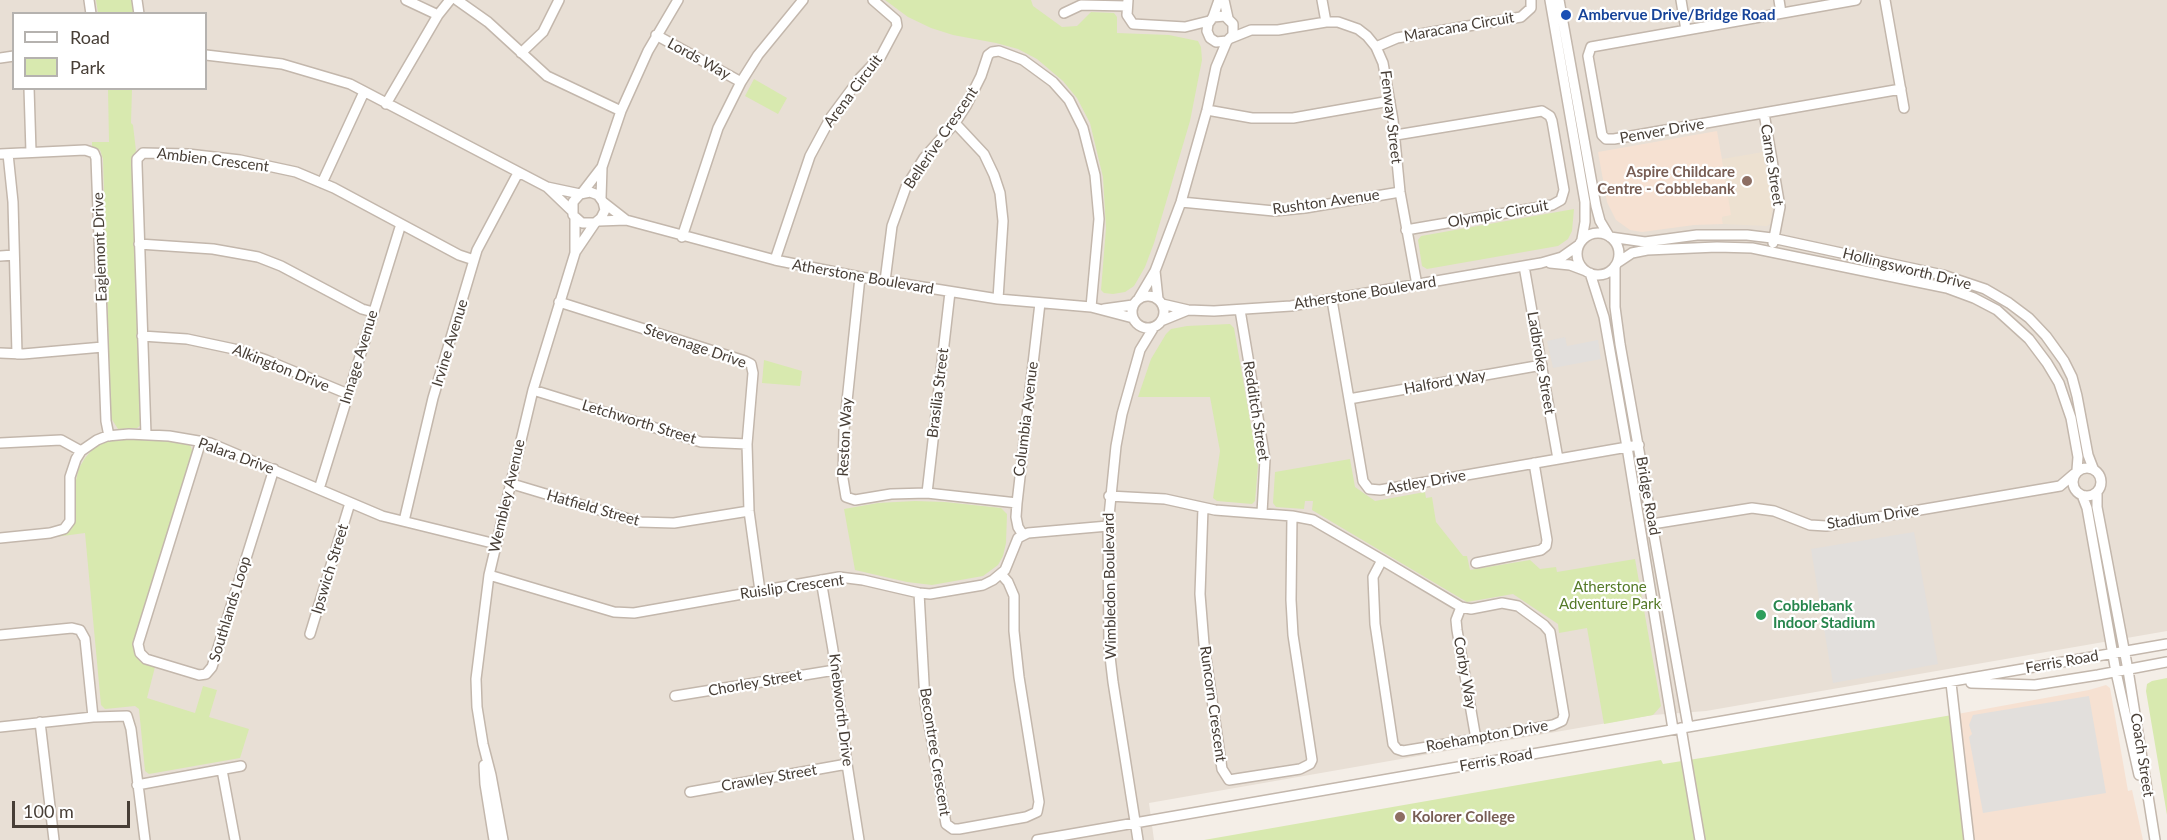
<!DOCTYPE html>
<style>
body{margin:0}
#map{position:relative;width:2167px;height:840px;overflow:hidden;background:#f4eee7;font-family:Lato,sans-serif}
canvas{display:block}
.legend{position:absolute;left:12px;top:12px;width:195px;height:78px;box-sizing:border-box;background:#fff;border:2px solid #b5b2af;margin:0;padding:8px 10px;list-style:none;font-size:18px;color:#473e36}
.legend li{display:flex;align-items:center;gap:12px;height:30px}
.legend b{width:30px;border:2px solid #b5b2af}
.scale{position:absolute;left:12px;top:801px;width:118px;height:27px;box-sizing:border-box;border:3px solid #473e36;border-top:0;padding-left:8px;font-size:18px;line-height:21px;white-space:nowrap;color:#473e36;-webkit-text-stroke:4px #fff;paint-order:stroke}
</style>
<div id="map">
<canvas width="2167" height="840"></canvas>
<ul class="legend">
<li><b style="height:8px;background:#fff"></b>Road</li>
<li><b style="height:16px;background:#d8e9af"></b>Park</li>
</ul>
<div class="scale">100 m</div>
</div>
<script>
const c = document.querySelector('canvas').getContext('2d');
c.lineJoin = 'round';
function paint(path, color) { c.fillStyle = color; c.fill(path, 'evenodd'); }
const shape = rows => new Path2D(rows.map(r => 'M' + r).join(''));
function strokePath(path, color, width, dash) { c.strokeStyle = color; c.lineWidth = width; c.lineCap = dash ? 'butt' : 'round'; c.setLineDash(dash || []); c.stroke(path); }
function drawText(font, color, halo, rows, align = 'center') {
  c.font = font + ' Lato,sans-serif'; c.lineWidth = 4.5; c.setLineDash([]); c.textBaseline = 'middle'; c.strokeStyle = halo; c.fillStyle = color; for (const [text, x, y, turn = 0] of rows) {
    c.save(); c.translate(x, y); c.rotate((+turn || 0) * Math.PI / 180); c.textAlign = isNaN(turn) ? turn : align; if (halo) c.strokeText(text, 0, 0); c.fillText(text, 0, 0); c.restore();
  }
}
const residential = shape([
 [0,0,2167,0,2167,631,1706,711,1653,715,1149,803,1154,840,0,840],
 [14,14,206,14,206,88,14,88]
]);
const commercial = shape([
 [1717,131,1732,216,1722,217,1723,224,1694,225,1642,232,1630,230,1616,220,1607,202,1598,152],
 [2106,685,2110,688,2128,791,2132,790,2143,840,1967,840,1952,715,2089,690]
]);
const education = shape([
 [1763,152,1773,205,1770,224,1767,226,1723,224,1722,217,1731,215,1722,159]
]);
const green = shape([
 [96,0,134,0,136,13,98,13],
 [885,0,1031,0,1033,6,1062,27,1077,26,1091,12,1114,13,1117,17,1117,33,1169,35,1198,41,1201,47,1202,60,1190,121,1154,243,1145,267,1134,286,1125,292,1113,294,1104,293,1101,290,1106,228,1103,177,1090,123,1077,98,1063,81,1037,59,1018,49,996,43,953,35,931,28,908,17],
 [754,79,787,98,778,114,745,96],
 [108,89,132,89,131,123,133,125,136,151,134,155,143,415,142,424,137,428,118,429,111,418,103,159,100,150,92,146,92,142,109,142],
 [1574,209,1572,231,1568,239,1558,246,1427,269,1422,266,1418,240,1421,236],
 [1230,324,1234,328,1258,466,1255,501,1252,504,1217,501,1213,498,1220,451,1210,397,1138,397,1151,359,1166,334,1171,329,1187,326],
 [764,360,802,371,800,386,762,383],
 [116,437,152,437,189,442,192,450,192,455,135,644,134,654,140,661,152,664,155,667,147,698,195,713,203,686,217,690,209,717,249,729,240,758,149,774,145,771,139,709,135,706,105,709,101,705,85,533,55,537,55,534,65,533,72,529,74,521,73,492,79,468,85,458,93,449,107,440],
 [1350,459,1355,487,1375,501,1425,492,1426,498,1432,497,1436,522,1463,556,1467,556,1470,570,1530,560,1540,569,1556,567,1557,572,1635,559,1661,706,1653,715,1604,724,1587,628,1559,633,1558,624,1513,594,1467,602,1312,510,1313,501,1305,501,1304,509,1276,507,1273,503,1275,472],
 [915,501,945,502,1001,508,1007,514,1006,543,1003,556,998,565,983,576,932,585,907,582,855,570,844,509,878,503],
 [2167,678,2167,815,2146,691,2147,684,2152,681],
 [1952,715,1967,840,1204,840,1661,760,1663,764,1714,756]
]);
const parking = shape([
 [1565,337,1567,346,1598,340,1601,359,1553,368,1547,341],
 [1914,532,1938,664,1833,683,1811,549],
 [2089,696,2106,793,1983,813,1969,737,1972,734,1969,725,1973,715]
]);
const minor = shape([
 [89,0,91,14],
 [137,0,139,14],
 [406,0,438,15],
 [457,0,488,22,547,76,621,111],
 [1128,0,1127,15,1133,24,1185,27,1209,21],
 [1224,0,1228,18],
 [1322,0,1326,22],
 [1550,0,1585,202,1585,222,1582,239],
 [1559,0,1596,206,1600,221,1609,236],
 [1681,0,1686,30],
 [1779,0,1781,13],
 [1856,0,1591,47,1588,56,1602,135,1606,139,1614,139,1901,89],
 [1885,0,1904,108],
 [1064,13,1081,5,1127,6],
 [1213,17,1225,16,1233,24,1233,35,1227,41,1216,42,1210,38,1207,31,1208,24,1213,17,1219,0],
 [656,35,741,82],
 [1231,38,1251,30,1278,30,1326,22,1338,22,1358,29,1367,36,1376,47,1383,63,1393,120,1400,192,1417,285],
 [1376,47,1397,38,1521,17,1531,8,1531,0],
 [521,53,543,32,559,0],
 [206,55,282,64,350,84,547,187,580,194,590,192,598,195,603,202,605,210,601,218,595,223,582,223,573,215,573,202,580,194],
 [0,58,14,56],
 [29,88,31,152],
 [386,104,438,15,450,0],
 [1207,110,1252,118,1293,118,1390,101],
 [1764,113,1780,207,1773,243],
 [955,123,984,154,994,175,1000,193,1003,221,998,299],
 [1396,135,1542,111,1550,116,1552,121,1564,190,1561,200,1552,205,1406,230],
 [0,154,85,150,94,153,96,158,106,421,109,436],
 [8,154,13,202,17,354],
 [322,183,364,92],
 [547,187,572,211],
 [582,193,602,167],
 [601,198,602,167,621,111,648,51,678,0],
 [603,202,626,220],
 [1181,202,1274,211,1305,208,1400,192],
 [599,221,626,220,775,260,860,277,998,299,1091,307,1133,318],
 '1577 254a21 21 0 1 1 42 0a21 21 0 1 1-42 0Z',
 [682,237,718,128,741,82,758,55,803,0],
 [1610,237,1645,242,1697,235,1747,235,1772,238,1943,275,1985,289,2009,303,2029,318,2046,336,2064,361,2072,377,2077,396,2088,455,2093,468],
 [139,244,213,249,258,257,281,266,362,309,373,312],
 [576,251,595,223],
 [0,256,14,255],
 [775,260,810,156,831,117,860,78,881,56,897,26,896,20,873,0],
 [1550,263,1570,265,1586,271],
 [1617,263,1632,253,1647,250,1717,247,1752,248,1947,288,1974,298,1997,310,2029,339,2047,363,2059,383,2071,418,2078,457,2077,470],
 [1524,266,1558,459],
 [1615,266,1615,307,1620,344,1688,726],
 [1155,271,1158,299],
 [1590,273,1604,317,1627,447,1673,729],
 [860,277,844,430,843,479,846,497,855,500,891,494,927,493,1017,503],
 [885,281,892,226,906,187,924,158,955,123,966,106,981,76,988,55,992,52,999,51,1023,60,1053,82,1069,100,1083,128,1095,175,1099,219,1091,307],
 '1132 312a16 16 0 1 1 32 0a16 16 0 1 1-32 0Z',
 [1139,298,1155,271,1181,202,1207,110,1216,67,1227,41],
 [1332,300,1362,475,1363,481,1369,489,1380,490,1639,445],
 [559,302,745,361,751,364,753,373,747,444,749,511,760,591],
 [1162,304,1188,310,1214,311,1291,306,1541,263,1562,257,1579,245],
 [1104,309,1133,305],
 [1240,310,1265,459,1262,513],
 [1161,321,1188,310],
 [142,336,187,339,234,349,266,360,348,394],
 [0,353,23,354,103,347],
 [533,390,701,442,747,444],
 [1349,399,1542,365],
 [146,435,137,165,137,159,143,153,188,154,240,160,296,172,334,188,459,255,474,260],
 [201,441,138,644,140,653,146,659,199,675,206,674,212,667,274,469],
 [0,443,61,440,81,451],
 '2073 482a14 14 0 1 1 28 0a14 14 0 1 1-28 0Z',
 [509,483,639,522,674,523,749,511],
 [319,489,401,224],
 [2097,492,2097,507,2128,670,2155,840],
 [927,493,950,292],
 [2082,495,2087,508,2116,672,2139,775],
 [1109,496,1165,499,1215,510,1292,516,1313,520,1382,560,1461,607,1471,609,1502,603,1518,606,1544,625,1550,632,1564,715,1562,721,1553,725,1476,739,1403,751,1397,749,1393,744,1375,624,1373,577,1382,560],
 [1203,508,1200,594,1204,644,1222,769,1229,780,1300,769,1310,764,1312,760,1293,635,1291,600,1292,516],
 [404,521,433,398,477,250,518,173],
 [1652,524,1752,508,1774,511,1810,525,1826,526,2060,486,2074,474],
 [1023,535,1018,527,1016,517,1017,503,1040,303],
 [0,538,50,533,64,529,70,521,70,477,76,459,81,451,97,440,107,436,129,434,169,436,210,443,382,516,496,544],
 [1476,563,1541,550,1546,546,1547,540,1534,463],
 [489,575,614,612,634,613,839,577,863,580,919,593,930,594,983,585,993,580,1005,570,1018,538,1028,533,1108,526],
 [821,580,833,650,847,764,859,840],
 [919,593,925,701,946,824,953,829,959,829,1026,817,1037,812,1039,802,1019,677,1014,631,1014,596,1008,582,1001,574],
 [1461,607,1456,620,1457,630,1476,739],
 [310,634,350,503],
 [0,635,72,628,80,630,85,639,93,717],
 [1951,683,1969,840],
 [1971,683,2035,685,2098,675,2167,662],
 [675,696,835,670],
 [40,722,54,840],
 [0,727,93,717,127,716,131,729,145,840],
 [1681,728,1700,840],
 [484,765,485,784,494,840],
 [222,770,235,840],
 [137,785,241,766],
 [690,792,847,764],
 [503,840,491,775,483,744,477,707,476,679,489,575,533,390,575,253,575,218],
 [1037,840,2167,644],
 [1138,840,1113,682,1109,648,1108,526,1116,446,1122,414,1140,350,1154,327]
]);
const markers = [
 [1566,15,6,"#1a4fb4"],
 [1747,181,6,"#8d6e63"],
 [1761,615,6,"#2e9e5b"],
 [1400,817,6,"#8d6e63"]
];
const transitNames = [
 ["Ambervue Drive/Bridge Road",1578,15]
];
const streetNames = [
 ["Maracana Circuit",1459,27,-10],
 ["Lords Way",699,59,29],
 ["Arena Circuit",853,91,-53],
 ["Fenway Street",1391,117,83],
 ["Penver Drive",1662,131,-10],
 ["Bellerive Crescent",941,138,-56],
 ["Ambien Crescent",213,160,7],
 ["Carne Street",1772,165,81],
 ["Rushton Avenue",1326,202,-8],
 ["Olympic Circuit",1498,214,-10],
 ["Eaglemont Drive",100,247,-92],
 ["Hollingsworth Drive",1907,269,14],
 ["Atherstone Boulevard",863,277,10],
 ["Atherstone Boulevard",1365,293,-9],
 ["Irvine Avenue",450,343,-73],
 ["Stevenage Drive",695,346,19],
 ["Innage Avenue",359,357,-73],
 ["Ladbroke Street",1541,363,80],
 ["Alkington Drive",281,368,22],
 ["Halford Way",1445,382,-10],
 ["Brasilia Street",938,393,-83],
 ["Redditch Street",1256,411,81],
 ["Columbia Avenue",1026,419,-83],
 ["Letchworth Street",639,422,17],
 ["Reston Way",845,437,-87],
 ["Palara Drive",236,456,20],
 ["Astley Drive",1426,482,-10],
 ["Wembley Avenue",507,496,-77],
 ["Bridge Road",1648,496,80],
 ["Hatfield Street",593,508,16],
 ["Stadium Drive",1873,517,-9],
 ["Ipswich Street",330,569,-73],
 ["Wimbledon Boulevard",1110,586,-91],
 ["Ruislip Crescent",792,587,-8],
 ["Southlands Loop",230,609,-73],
 ["Ferris Road",2062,662,-10],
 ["Corby Way",1465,673,80],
 ["Chorley Street",755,683,-10],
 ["Runcorn Crescent",1213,704,82],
 ["Knebworth Drive",841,710,83],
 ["Roehampton Drive",1487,736,-10],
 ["Becontree Crescent",935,752,81],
 ["Coach Street",2142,755,81],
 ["Ferris Road",1496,760,-10],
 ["Crawley Street",769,778,-10]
];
const educationNames = [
 ["Aspire Childcare",1735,172],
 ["Centre - Cobblebank",1735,189],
 ["Kolorer College",1412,817,"left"]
];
const parkNames = [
 ["Atherstone",1610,587],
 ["Adventure Park",1610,604]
];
const leisureNames = [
 ["Cobblebank",1773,606],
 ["Indoor Stadium",1773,623]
];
paint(residential, '#e8dfd5');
paint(commercial, '#f6e1d2');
paint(education, '#ede1d1');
paint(green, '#d8e9af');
paint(parking, '#e2dfdc');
strokePath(minor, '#c3b7ac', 12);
strokePath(minor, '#fff', 9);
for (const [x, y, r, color] of markers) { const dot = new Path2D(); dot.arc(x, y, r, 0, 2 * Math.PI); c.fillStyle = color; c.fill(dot); strokePath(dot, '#fff', 2); }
drawText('bold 15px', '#164399', '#fff', transitNames, 'left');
drawText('15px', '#473e36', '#fff', streetNames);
drawText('bold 15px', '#785e54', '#fff', educationNames, 'right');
drawText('15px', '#557a28', '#fff', parkNames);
drawText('bold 15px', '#27864d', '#fff', leisureNames, 'left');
</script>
